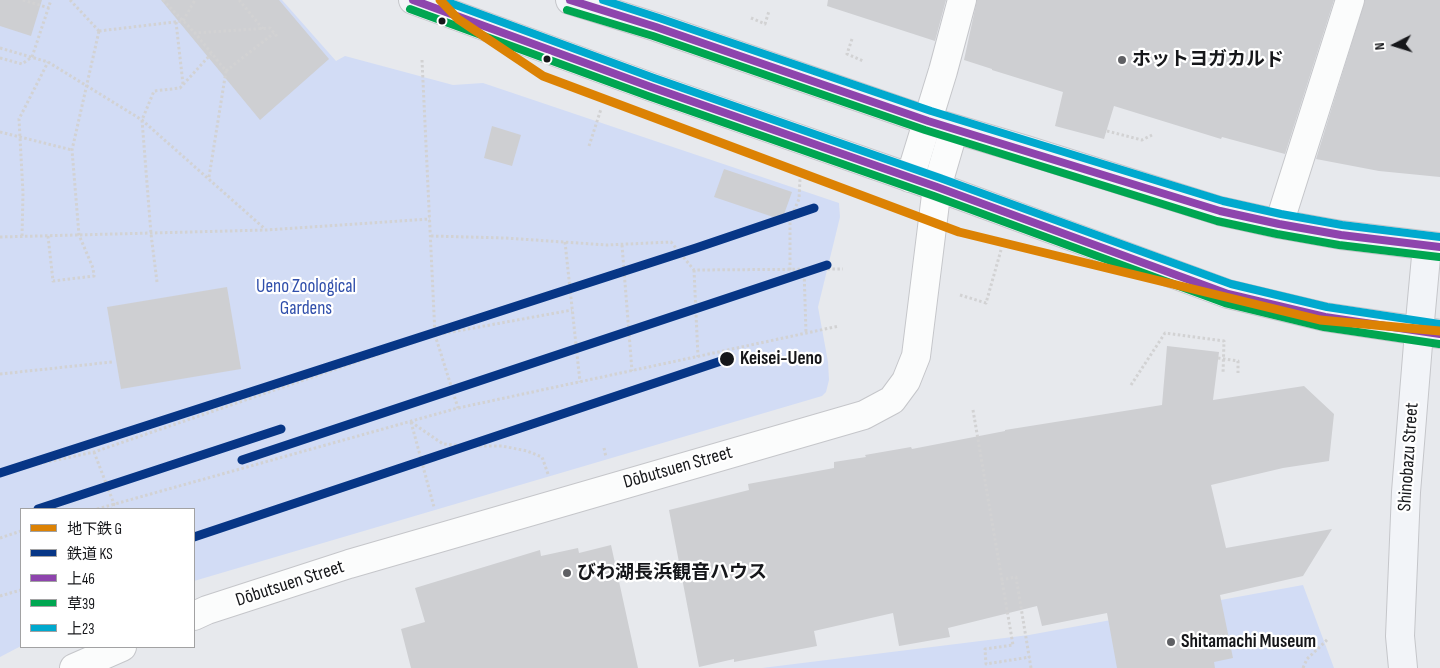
<!DOCTYPE html>
<meta charset="utf-8">
<style>
body{margin:0}
#map{position:relative;width:1440px;height:668px;overflow:hidden;background:#e7e9ed;font-family:"Sofia Sans Condensed","Noto Sans JP",sans-serif}
canvas{display:block}
.legend{position:absolute;left:20px;top:508px;width:175px;height:140px;box-sizing:border-box;background:#fff;border:1px solid #a2a2a3;margin:0;padding:6px 9px;list-style:none;font-size:15px;color:#16171a}
.legend li{display:flex;align-items:center;gap:10px;height:25px}
.legend b{width:25px;border:1px solid #a2a2a3}
.north{position:absolute;left:1370px;top:20px;width:50px;height:50px;-webkit-text-stroke:4px #fff;paint-order:stroke;rotate:265deg;font-size:14px;font-weight:700;line-height:20px;text-align:center;color:#16171a}
.north::after{content:'';display:block;margin:auto;width:18px;height:22px;background:#16171a;clip-path:polygon(50% 0,100% 100%,50% 72%,0 100%)}
</style>
<div id="map">
<canvas width="1440" height="668"></canvas>
<ul class="legend">
<li><b style="height:6px;background:#dc8204"></b>地下鉄 G</li>
<li><b style="height:6px;background:#073686"></b>鉄道 KS</li>
<li><b style="height:6px;background:#8e44ad"></b>上46</li>
<li><b style="height:6px;background:#00a651"></b>草39</li>
<li><b style="height:6px;background:#00a9ce"></b>上23</li>
</ul>
<div class="north">N</div>
</div>
<script>
const c = document.querySelector('canvas').getContext('2d');
c.lineJoin = 'round';
function paint(path, color) { c.fillStyle = color; c.fill(path, 'evenodd'); }
const shape = rows => new Path2D(rows.map(r => 'M' + r).join(''));
function strokePath(path, color, width, dash) { c.strokeStyle = color; c.lineWidth = width; c.lineCap = dash ? 'butt' : 'round'; c.setLineDash(dash || []); c.stroke(path); }
function drawText(font, color, halo, rows, align = 'center') {
  c.font = font + ' "Sofia Sans Condensed","Noto Sans JP",sans-serif'; c.lineWidth = 4.5; c.setLineDash([]); c.textBaseline = 'middle'; c.strokeStyle = halo; c.fillStyle = color; for (const [text, x, y, turn = 0] of rows) {
    c.save(); c.translate(x, y); c.rotate((+turn || 0) * Math.PI / 180); c.textAlign = isNaN(turn) ? turn : align; if (halo) c.strokeText(text, 0, 0); c.fillText(text, 0, 0); c.restore();
  }
}
const green = shape([
 [0,0,282,0,336,61,345,56,453,85,483,83,839,203,840,217,818,307,828,362,829,380,826,392,822,396,194,581,194,509,21,509,21,646,0,657],
 [1303,585,1334,668,762,668,1029,635]
]);
const building = shape([
 [0,0,42,0,31,36,0,26],
 [161,0,279,0,329,59,260,120],
 [828,0,946,0,935,41,827,6],
 [977,0,1334,0,1285,154,1222,137,1221,139,1114,106,1104,139,1055,126,1063,92,992,70,992,69,964,60],
 [1365,0,1440,0,1440,177,1379,171,1316,159],
 [492,126,521,135,512,166,484,158],
 [724,169,792,192,782,220,714,197],
 [227,287,241,369,121,389,107,307],
 [1167,346,1219,352,1213,400,1304,386,1334,414,1329,461,1283,468,1211,485,1226,548,1332,529,1303,576,1220,595,1233,658,1214,662,1215,668,1117,668,1107,613,1042,626,1037,606,948,628,950,637,899,646,893,613,814,631,817,646,734,662,734,659,699,667,669,510,749,490,748,484,834,468,834,462,866,457,865,455,911,447,912,449,1005,431,1005,430,1162,405],
 [611,545,638,668,411,668,401,629,425,622,415,588,540,550,541,556,578,548,579,553]
]);
const path = shape([
 [23,0,49,8],
 [70,0,99,31],
 [163,0,195,33],
 [239,0,263,29],
 [751,18,765,24,769,11],
 [176,22,183,84],
 [99,31,183,21,195,0],
 [852,39,847,54,863,61],
 [0,48,48,62,142,120,265,229],
 [0,58,22,64,32,57,51,0],
 [422,60,435,335,458,408],
 [226,71,274,33],
 [1107,131,1142,140,1152,135],
 [0,132,72,150],
 [589,146,601,109],
 [209,177,226,71,195,33,270,28,278,38],
 [22,236,23,193,19,119,48,62],
 [48,236,53,281,94,276,93,268,79,235,72,150,99,31],
 [431,236,505,238,607,245,671,242,694,270,843,269],
 [0,237,266,230,430,219],
 [565,242,580,382],
 [622,245,632,371],
 [804,269,806,333],
 [694,270,698,357],
 [790,270,790,220,799,199,800,179],
 [157,282,151,234,142,120,154,91,180,88,211,54],
 [960,295,986,303,1001,250],
 [1218,358,1238,361,1238,373],
 [0,374,112,362],
 [1131,385,1165,333,1224,341,1223,374],
 [973,410,1013,645,985,649,986,664,1030,657],
 [411,422,443,444,465,446,502,446,527,451,542,457,548,474],
 [411,422,434,507],
 [604,448,606,457],
 [94,452,114,504,112,509],
 [0,472,94,452,435,335,572,310],
 [97,509,458,408,839,326],
 [0,538,21,531],
 [1001,580,1016,577,1031,668],
 [0,596,21,590],
 [1303,668,1307,659,1328,639]
]);
const minor = shape([
 [910,178,943,71,962,0],
 [1279,224,1350,0]
]);
const tertiary = shape([
 [194,616,207,610,349,564,864,415,892,400,906,381,916,356,937,187,954,129],
 [74,668,122,647]
]);
const secondary = shape([
 [413,0,651,87,937,187,1228,294,1325,317,1440,334],
 [570,0,656,27,928,121,1026,150,1220,211,1279,224,1341,235,1440,247],
 [1403,668,1400,636,1406,492,1419,332,1427,246]
]);
const bus1 = shape([
 [413,0,651,87,937,187,1228,294,1325,317,1440,334],
 [570,0,656,27,928,121,1220,211,1279,224,1341,235,1440,247]
]);
const bus2 = shape([
 [410,9,648,96,934,196,1225,303,1324,327,1439,344],
 [567,10,653,36,925,130,1217,221,1277,234,1339,245,1439,257]
]);
const bus3 = shape([
 [442,0,654,78,940,178,1231,284,1327,307,1440,324],
 [603,0,659,18,931,111,1223,201,1281,214,1342,225,1440,237]
]);
const rail1 = shape([
 [242,460,827,265],
 [0,473,696,248,814,208],
 [38,509,281,429],
 [194,537,727,359]
]);
const metro1 = shape([
 [440,0,458,19,543,76,959,232,1320,320,1440,331]
]);
const markers = [
 [442,21,4.5,"#16171a"],
 [547,59,4.5,"#16171a"],
 [1122,60,5,"#5f6064"],
 [727,359,8,"#16171a"],
 [567,573,5,"#5f6064"],
 [1171,642,5,"#5f6064"]
];
const poiNames = [
 ["ホットヨガカルド",1132,60],
 ["びわ湖長浜観音ハウス",577,573],
 ["Shitamachi Museum",1181,642]
];
const parkNames = [
 ["Ueno Zoological",306,287],
 ["Gardens",306,309]
];
const stopNames = [
 ["Keisei-Ueno",740,359]
];
const streetNames = [
 ["Shinobazu Street",1409,457,-86],
 ["Dōbutsuen Street",678,468,-16],
 ["Dōbutsuen Street",290,584,-18]
];
paint(green, '#d2dcf5');
paint(building, '#cecfd2');
strokePath(minor, '#c5c6ca', 30);
strokePath(tertiary, '#c5c6ca', 30);
strokePath(secondary, '#c5c6ca', 30);
strokePath(path, '#d2d2d3', 3, [2.5, 2.5]);
strokePath(minor, '#fbfcfc', 28);
strokePath(tertiary, '#fbfcfc', 28);
strokePath(secondary, '#f2f4f8', 28);
strokePath(bus1, '#8e44ad', 8);
strokePath(bus2, '#00a651', 8);
strokePath(bus3, '#00a9ce', 8);
strokePath(rail1, '#073686', 9);
strokePath(metro1, '#dc8204', 9);
for (const [x, y, r, color] of markers) { const dot = new Path2D(); dot.arc(x, y, r, 0, 2 * Math.PI); c.fillStyle = color; c.fill(dot); strokePath(dot, '#fff', 2); }
drawText('bold 19px', '#16171a', '#fff', poiNames, 'left');
drawText('19px', '#304fab', '#fff', parkNames);
drawText('bold 19px', '#16171a', '#fff', stopNames, 'left');
drawText('19px', '#16171a', '#fff', streetNames);
</script>
